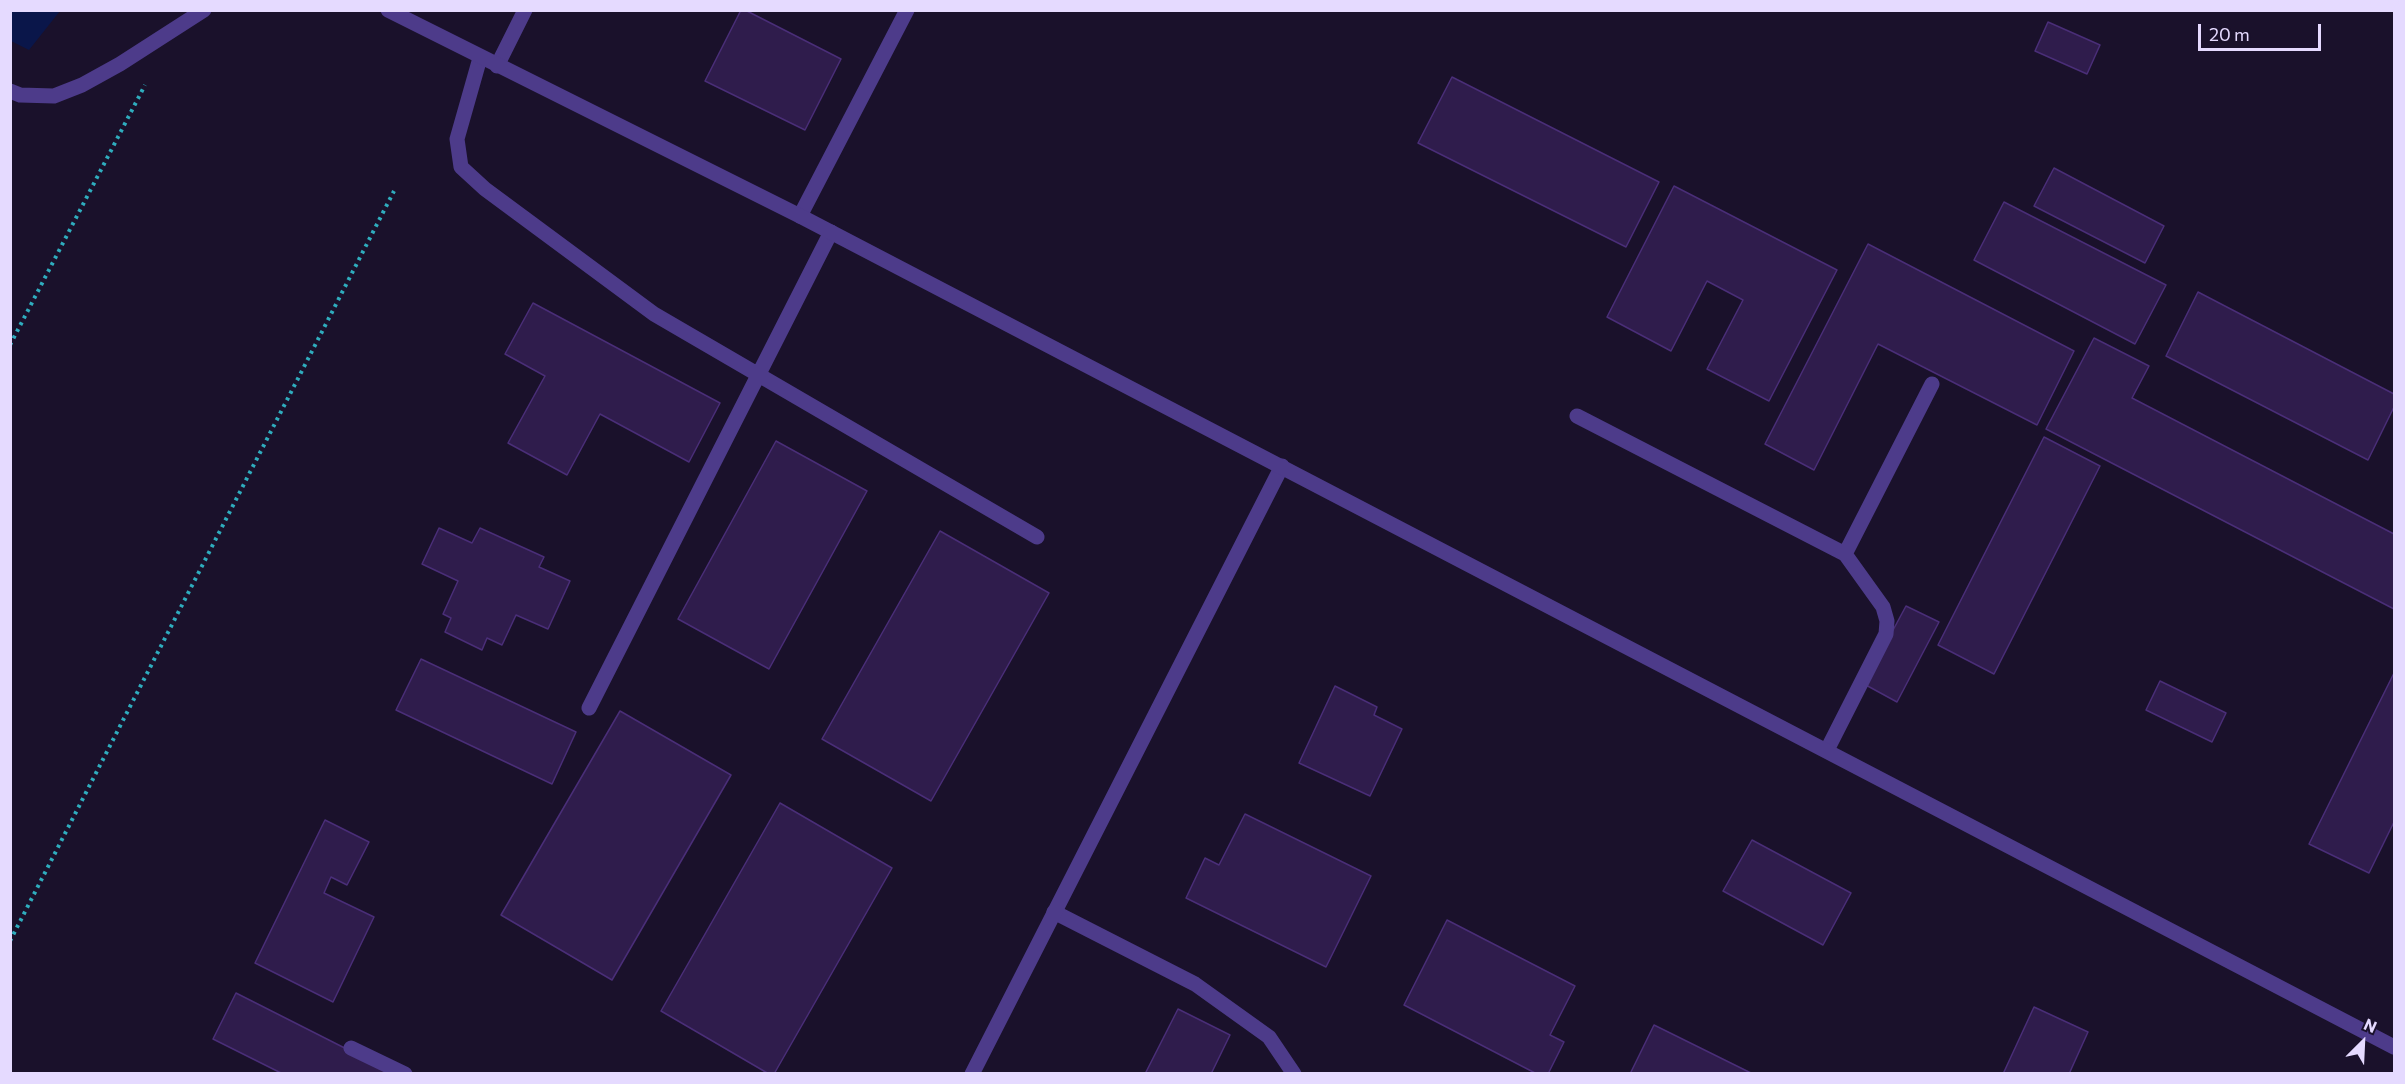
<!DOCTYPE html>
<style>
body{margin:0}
#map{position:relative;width:2405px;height:1084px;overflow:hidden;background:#1a112b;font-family:Commissioner,sans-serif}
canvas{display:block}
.frame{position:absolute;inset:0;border:12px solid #e5daff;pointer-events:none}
.north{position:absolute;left:2333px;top:1012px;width:60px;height:60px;-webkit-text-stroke:4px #1a112b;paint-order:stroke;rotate:24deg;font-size:16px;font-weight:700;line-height:24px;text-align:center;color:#e5daff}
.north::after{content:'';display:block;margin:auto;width:21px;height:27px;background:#e5daff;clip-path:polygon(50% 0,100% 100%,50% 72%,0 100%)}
.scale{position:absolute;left:2198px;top:24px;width:123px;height:27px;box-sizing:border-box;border:3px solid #e5daff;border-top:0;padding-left:8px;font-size:18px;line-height:21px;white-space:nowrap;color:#e5daff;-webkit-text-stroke:4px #1a112b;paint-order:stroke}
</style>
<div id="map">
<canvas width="2405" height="1084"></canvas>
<div class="frame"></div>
<div class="north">N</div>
<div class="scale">20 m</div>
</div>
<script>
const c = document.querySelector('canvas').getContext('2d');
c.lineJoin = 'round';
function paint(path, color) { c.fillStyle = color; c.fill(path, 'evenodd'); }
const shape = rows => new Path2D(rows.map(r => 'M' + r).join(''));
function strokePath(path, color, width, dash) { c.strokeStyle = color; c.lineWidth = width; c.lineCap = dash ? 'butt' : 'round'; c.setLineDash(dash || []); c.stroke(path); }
const water = shape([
 [10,11,11,10,60,11,29,50,11,41]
]);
const building = shape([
 [741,10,745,10,841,59,805,130,705,81,741,10],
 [2048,22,2100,45,2087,74,2035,51,2048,22],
 [1452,77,1659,182,1626,247,1418,143,1452,77],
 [2054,168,2164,226,2145,263,2034,206,2054,168],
 [1674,186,1837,270,1769,401,1707,369,1743,300,1707,281,1671,351,1607,317,1674,186],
 [2004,202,2166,285,2135,344,1974,260,2004,202],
 [1868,244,2074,351,2037,425,1878,344,1814,470,1765,444,1868,244],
 [2198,292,2394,394,2394,407,2368,460,2166,356,2198,292],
 [533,303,720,403,689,462,600,414,567,475,508,443,545,376,505,354,533,303],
 [2094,338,2149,366,2132,398,2394,534,2394,609,2046,429,2094,338],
 [2044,437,2100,466,1994,674,1938,645,2044,437],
 [776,441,867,491,769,669,678,619,776,441],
 [439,528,472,543,480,528,544,557,539,567,570,581,548,629,516,615,502,645,487,638,482,650,445,632,451,618,443,614,458,581,422,564,439,528],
 [940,531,1049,593,931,801,822,739,940,531],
 [1906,606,1939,622,1897,702,1864,684,1906,606],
 [421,659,576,732,552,784,396,710,421,659],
 [2394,673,2394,822,2369,873,2309,844,2394,673],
 [2160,681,2226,713,2212,742,2146,710,2160,681],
 [1335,686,1377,707,1374,715,1402,729,1370,796,1299,763,1335,686],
 [620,711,731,775,612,980,501,915,620,711],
 [780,803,892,868,774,1074,769,1074,661,1011,780,803],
 [1245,814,1371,876,1326,967,1186,898,1205,858,1219,865,1245,814],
 [325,820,369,842,347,885,331,877,324,893,374,917,333,1002,255,963,325,820],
 [1752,840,1851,893,1823,945,1723,891,1752,840],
 [1447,920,1575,986,1550,1035,1564,1042,1548,1074,1537,1074,1404,1005,1447,920],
 [236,993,396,1074,283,1074,213,1039,236,993],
 [2034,1007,2088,1032,2069,1074,2003,1074,2034,1007],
 [1178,1009,1230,1035,1211,1074,1145,1074,1178,1009],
 [1654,1025,1753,1074,1630,1074,1654,1025]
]);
const path = shape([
 [10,345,145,85],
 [10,941,394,191]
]);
const service = shape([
 [1577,416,1845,554],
 [1827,750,1886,634,1887,621,1883,607,1845,554,1932,384],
 [1054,912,1195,984,1269,1037,1294,1074],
 [351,1048,405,1074]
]);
const minor = shape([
 [480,58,457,139,461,167,485,189,654,314,1037,537],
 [497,66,525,10],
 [800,216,907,10],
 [589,708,831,232],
 [972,1074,1282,466]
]);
const tertiary = shape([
 [388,10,800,216,2394,1047],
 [10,91,20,95,54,96,82,85,120,64,204,10]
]);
paint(water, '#0a164a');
paint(building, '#2f1c4c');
strokePath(building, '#4a2e78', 1.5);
strokePath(path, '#2fadbe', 4, [3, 4.5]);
strokePath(service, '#4d3b8a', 15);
strokePath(minor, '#4d3b8a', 15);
strokePath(tertiary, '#4d3b8a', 15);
</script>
